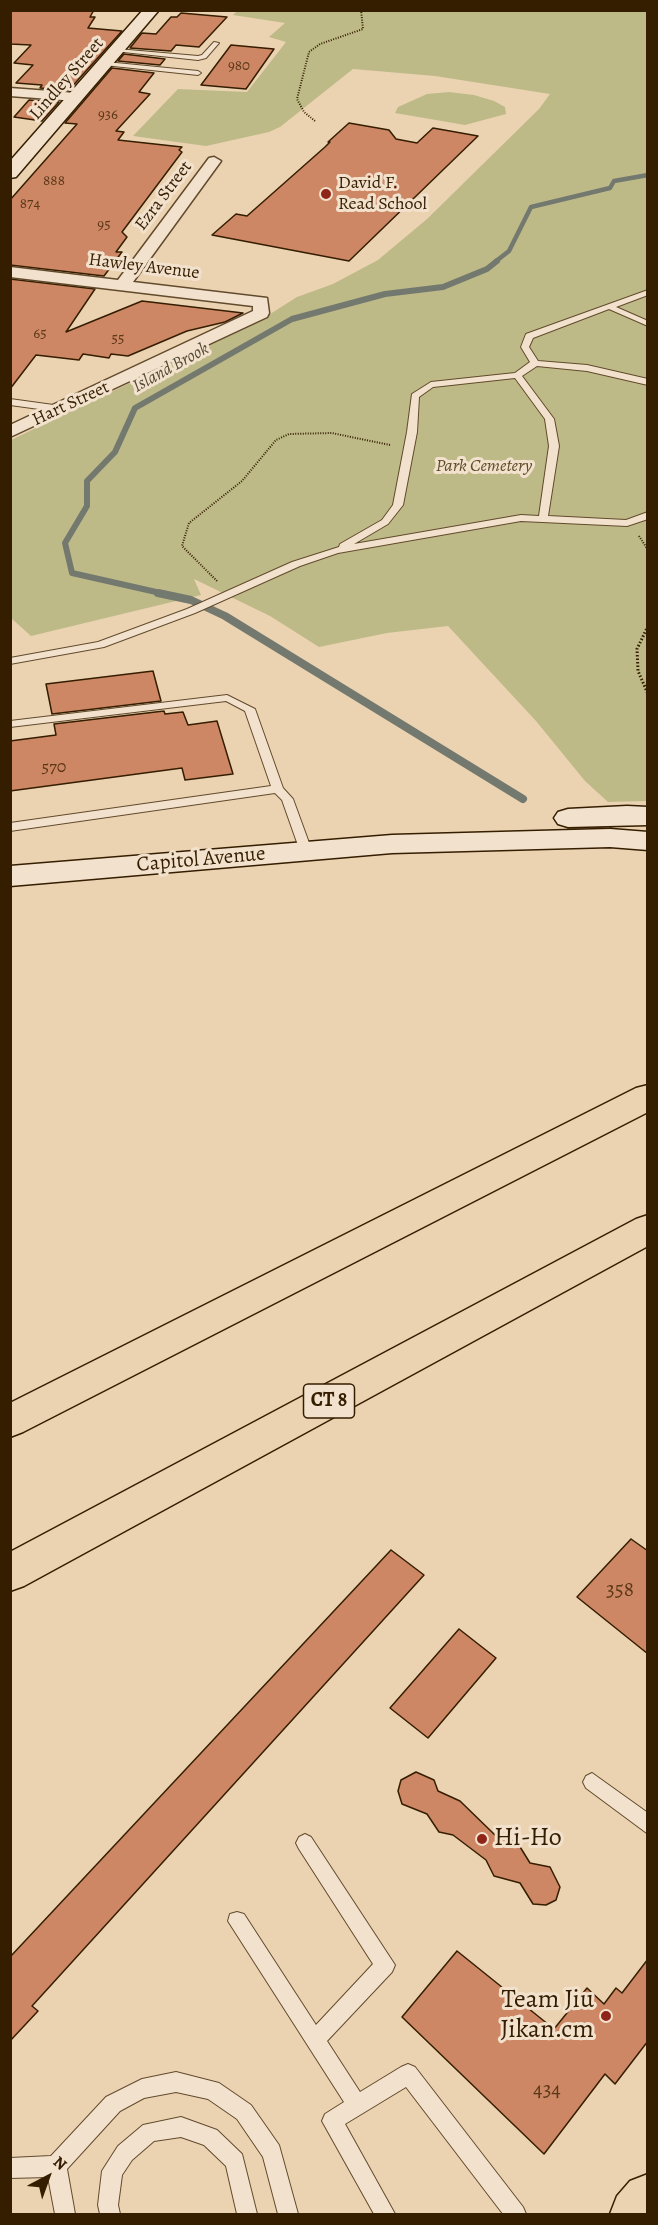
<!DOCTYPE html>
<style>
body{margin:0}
#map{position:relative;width:658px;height:2225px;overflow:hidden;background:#ebd3b2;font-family:Alegreya,serif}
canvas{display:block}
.frame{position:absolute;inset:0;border:12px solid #351d00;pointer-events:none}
.north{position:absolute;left:18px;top:2147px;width:60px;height:60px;-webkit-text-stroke:4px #f2e2cd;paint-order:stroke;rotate:41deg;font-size:16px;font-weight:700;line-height:24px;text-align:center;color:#351d00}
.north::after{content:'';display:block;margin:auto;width:21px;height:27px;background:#351d00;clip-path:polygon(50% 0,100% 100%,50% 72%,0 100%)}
</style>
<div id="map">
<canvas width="658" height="2225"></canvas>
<div class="frame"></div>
<div class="north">N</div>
</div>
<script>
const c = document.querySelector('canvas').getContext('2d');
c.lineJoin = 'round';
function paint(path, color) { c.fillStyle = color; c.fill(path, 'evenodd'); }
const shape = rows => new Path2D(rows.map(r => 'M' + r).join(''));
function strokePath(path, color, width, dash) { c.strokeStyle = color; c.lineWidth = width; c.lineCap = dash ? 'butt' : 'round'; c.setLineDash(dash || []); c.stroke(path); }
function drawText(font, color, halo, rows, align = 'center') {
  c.font = font + ' Alegreya,serif'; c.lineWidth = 6; c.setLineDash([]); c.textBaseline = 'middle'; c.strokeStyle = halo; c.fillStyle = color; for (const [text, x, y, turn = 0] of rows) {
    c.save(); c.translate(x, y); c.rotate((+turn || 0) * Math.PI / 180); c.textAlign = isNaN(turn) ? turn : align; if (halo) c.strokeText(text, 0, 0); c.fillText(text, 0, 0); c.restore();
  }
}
const green = shape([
 [238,10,647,11,647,801,608,802,585,781,536,721,448,626,387,633,319,647,270,616,194,579,201,595,31,636,11,618,11,440,259,321,297,297,333,284,378,260,427,219,539,109,550,94,435,76,353,69,280,127,269,132,206,146,133,136,178,89,247,92,286,42,269,37,285,23,233,15],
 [449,92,474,95,494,101,505,107,506,114,465,125,395,113,398,107,427,94]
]);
const streamFar2 = shape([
 [495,262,509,251,531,207,610,188,614,181,648,175]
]);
const streamFar1 = shape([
 [165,594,72,573,65,543,87,506,87,481,115,452,135,408,292,319,385,294,443,287,487,269,497,261]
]);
const stream = shape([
 [158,593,191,600,225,616,523,799]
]);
const building = shape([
 [10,10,94,10,90,17,95,17,88,28,122,31,69,90,40,88,42,85,16,83,33,65,14,63,31,45,10,44,10,10],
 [181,13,227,17,199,47,176,45,171,51,130,48,142,33,156,34,171,17,177,17,181,13],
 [231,45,274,49,246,89,201,85,231,45],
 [124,54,165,59,160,65,118,61,124,54],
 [112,68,154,73,139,92,150,94,116,131,124,132,118,140,182,147,179,150,182,152,122,232,127,237,116,252,122,252,104,276,10,265,10,200,77,124,65,123,112,68],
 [29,100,59,102,42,121,14,117,29,100],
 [349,123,389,130,396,139,417,143,433,128,478,136,349,261,212,235,236,214,247,216,325,147,330,142,328,142,349,123],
 [10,279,95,289,66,332,142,301,243,313,225,322,187,331,128,356,111,354,109,358,83,354,79,360,36,355,10,389,10,279],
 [153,671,161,701,52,714,46,684,153,671],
 [164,711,165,714,183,712,188,725,217,721,233,774,185,780,182,768,10,791,10,741,56,735,54,724,164,711],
 [631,1539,648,1551,648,1654,577,1597,631,1539],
 [391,1550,424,1575,32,2006,38,2011,10,2041,10,1957,391,1550],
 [459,1629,496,1658,428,1738,390,1708,459,1629],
 [416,1772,434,1780,438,1791,460,1801,495,1835,517,1842,530,1863,550,1867,560,1887,556,1900,546,1905,533,1904,520,1883,494,1876,486,1860,453,1835,439,1832,427,1814,402,1804,398,1791,401,1780,416,1772],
 [457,1951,554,2029,587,1988,604,2004,616,1988,622,1993,648,1959,648,2041,615,2084,605,2074,544,2154,402,2017,457,1951]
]);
const pathFar1 = shape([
 [315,121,304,112,297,99,309,52,320,44,363,29,361,10],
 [639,536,648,550],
 [217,581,182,546,189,523,242,481,276,440,289,434,332,433,390,445]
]);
const path = shape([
 [648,626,637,649,638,671,648,694]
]);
const lane = shape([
 [214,42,219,43,206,58,198,60,114,51,117,49,198,56,202,55,214,42],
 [106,62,198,71,201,73,198,75,104,65,106,62],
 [648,290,648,295,616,307,648,321,648,326,609,309,533,338,529,347,538,361,587,365,648,379,648,385,587,371,537,366,522,376,554,419,559,446,548,516,626,520,648,512,648,519,627,526,521,521,338,553,300,566,195,613,104,647,10,664,10,658,98,642,187,609,292,562,339,547,340,544,382,520,393,505,407,432,412,394,431,382,515,373,530,362,521,347,526,334,648,290],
 [515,378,545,419,549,446,539,516,521,515,354,544,388,524,403,505,417,432,419,397,433,387,515,378],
 [10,399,61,406,65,409,61,412,10,405,10,399],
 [227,695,255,709,283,788,293,799,312,851,310,854,302,854,300,851,282,800,275,793,10,831,10,823,271,786,245,711,226,701,10,727,10,721,227,695],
 [592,1773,648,1813,648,1834,586,1788,583,1782,586,1776,592,1773],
 [305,1834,311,1837,395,1965,392,1972,327,2041,360,2092,401,2067,408,2064,415,2067,523,2207,526,2214,503,2214,406,2087,345,2124,395,2214,374,2214,322,2121,325,2114,344,2102,228,1921,230,1914,237,1912,244,1914,316,2025,373,1964,299,1849,296,1843,299,1837,305,1834],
 [176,2072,219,2083,251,2105,279,2145,298,2214,278,2214,263,2157,237,2119,208,2099,176,2092,144,2098,120,2111,67,2169,75,2214,55,2214,48,2177,10,2178,10,2158,51,2156,106,2097,142,2079,176,2072],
 [181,2117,217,2130,242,2154,257,2214,237,2214,226,2166,204,2145,181,2137,154,2141,132,2160,122,2175,118,2205,120,2214,100,2214,98,2205,102,2171,118,2146,143,2125,181,2117]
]);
const street = shape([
 [10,88,76,93,83,97,76,101,10,96,10,88],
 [214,157,221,161,133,282,267,298,269,313,267,317,10,437,10,425,253,311,253,306,10,277,10,267,118,280,209,158,214,157]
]);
const secondary = shape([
 [143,10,159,10,16,177,10,178,10,161,143,10],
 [627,806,648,807,648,825,568,827,558,824,554,818,558,812,568,809,627,806],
 [610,829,648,832,648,850,610,847,392,853,10,886,10,866,392,835,610,829]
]);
const primary = shape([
 [648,2174,648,2214,610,2214,617,2196,630,2181,648,2174]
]);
const highway = shape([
 [648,1085,648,1112,23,1432,10,1437,10,1403,636,1088,648,1085],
 [648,1215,648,1246,24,1586,10,1591,10,1552,636,1219,648,1215]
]);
const markers = [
 [326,194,6,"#8f2418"],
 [482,1839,6,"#8f2418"],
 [606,2016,6,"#8f2418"]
];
const farNumbernames = [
 ["980",239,66],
 ["936",108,115],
 ["888",54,181],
 ["874",30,204],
 ["95",104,225],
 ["65",40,334],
 ["55",118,339]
];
const farStreetnames = [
 ["Lindley Street",67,79,-49],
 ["Ezra Street",164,196,-53],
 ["Hawley Avenue",144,267,7],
 ["Hart Street",71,404,-25]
];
const farPoinames = [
 ["David F.",338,184],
 ["Read School",338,205]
];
const farWaternames = [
 ["Island Brook",171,368,-29]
];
const farParknames = [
 ["Park Cemetery",484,467]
];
const numberNames = [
 ["570",54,768]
];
const shields = [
 [329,1401,51]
];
const shieldNames = [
 ["CT 8",329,1401]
];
const streetNames = [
 ["Capitol Avenue",201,860,-5]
];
const nearNumbernames = [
 ["358",620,1591],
 ["434",547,2091]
];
const nearPoinames = [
 ["Hi-Ho",494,1839],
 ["Team Jiu",594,2001,"right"],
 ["Jikan.cm",594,2031,"right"]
];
paint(green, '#beba88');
strokePath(streamFar2, '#73796e', 4.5);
strokePath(streamFar1, '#73796e', 6);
strokePath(stream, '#73796e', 8);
paint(building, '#cd8764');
strokePath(building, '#351d00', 1.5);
strokePath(lane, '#624a2c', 2);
strokePath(street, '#624a2c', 3);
strokePath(secondary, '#351d00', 3);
strokePath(primary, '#351d00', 3);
strokePath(highway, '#351d00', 3);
strokePath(pathFar1, '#351d00', 2, [1, 1.5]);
strokePath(path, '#351d00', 3, [1.5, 2]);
paint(lane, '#f2e2cd');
paint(street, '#f2e2cd');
paint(secondary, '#f2e2cd');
paint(primary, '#ebd3b2');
paint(highway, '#ebd3b2');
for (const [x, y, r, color] of markers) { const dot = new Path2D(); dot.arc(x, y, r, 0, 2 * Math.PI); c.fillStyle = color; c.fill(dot); strokePath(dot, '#f2e2cd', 2); }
drawText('15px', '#5b3819', null, farNumbernames);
drawText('18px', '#351d00', '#f2e2cd', farStreetnames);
drawText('18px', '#351d00', '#f2e2cd', farPoinames, 'left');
drawText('italic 18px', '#544b37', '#f2e2cd', farWaternames);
drawText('italic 18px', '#5e4c29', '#f2e2cd', farParknames);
drawText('18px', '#5b3819', null, numberNames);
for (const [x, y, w] of shields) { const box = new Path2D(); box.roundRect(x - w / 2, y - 17, w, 34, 4.5); c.fillStyle = '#f2e2cd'; c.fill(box); strokePath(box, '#351d00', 1.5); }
drawText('bold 20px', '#351d00', null, shieldNames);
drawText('21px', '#351d00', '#f2e2cd', streetNames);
drawText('21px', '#5b3819', null, nearNumbernames);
drawText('26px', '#351d00', '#f2e2cd', nearPoinames, 'left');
</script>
